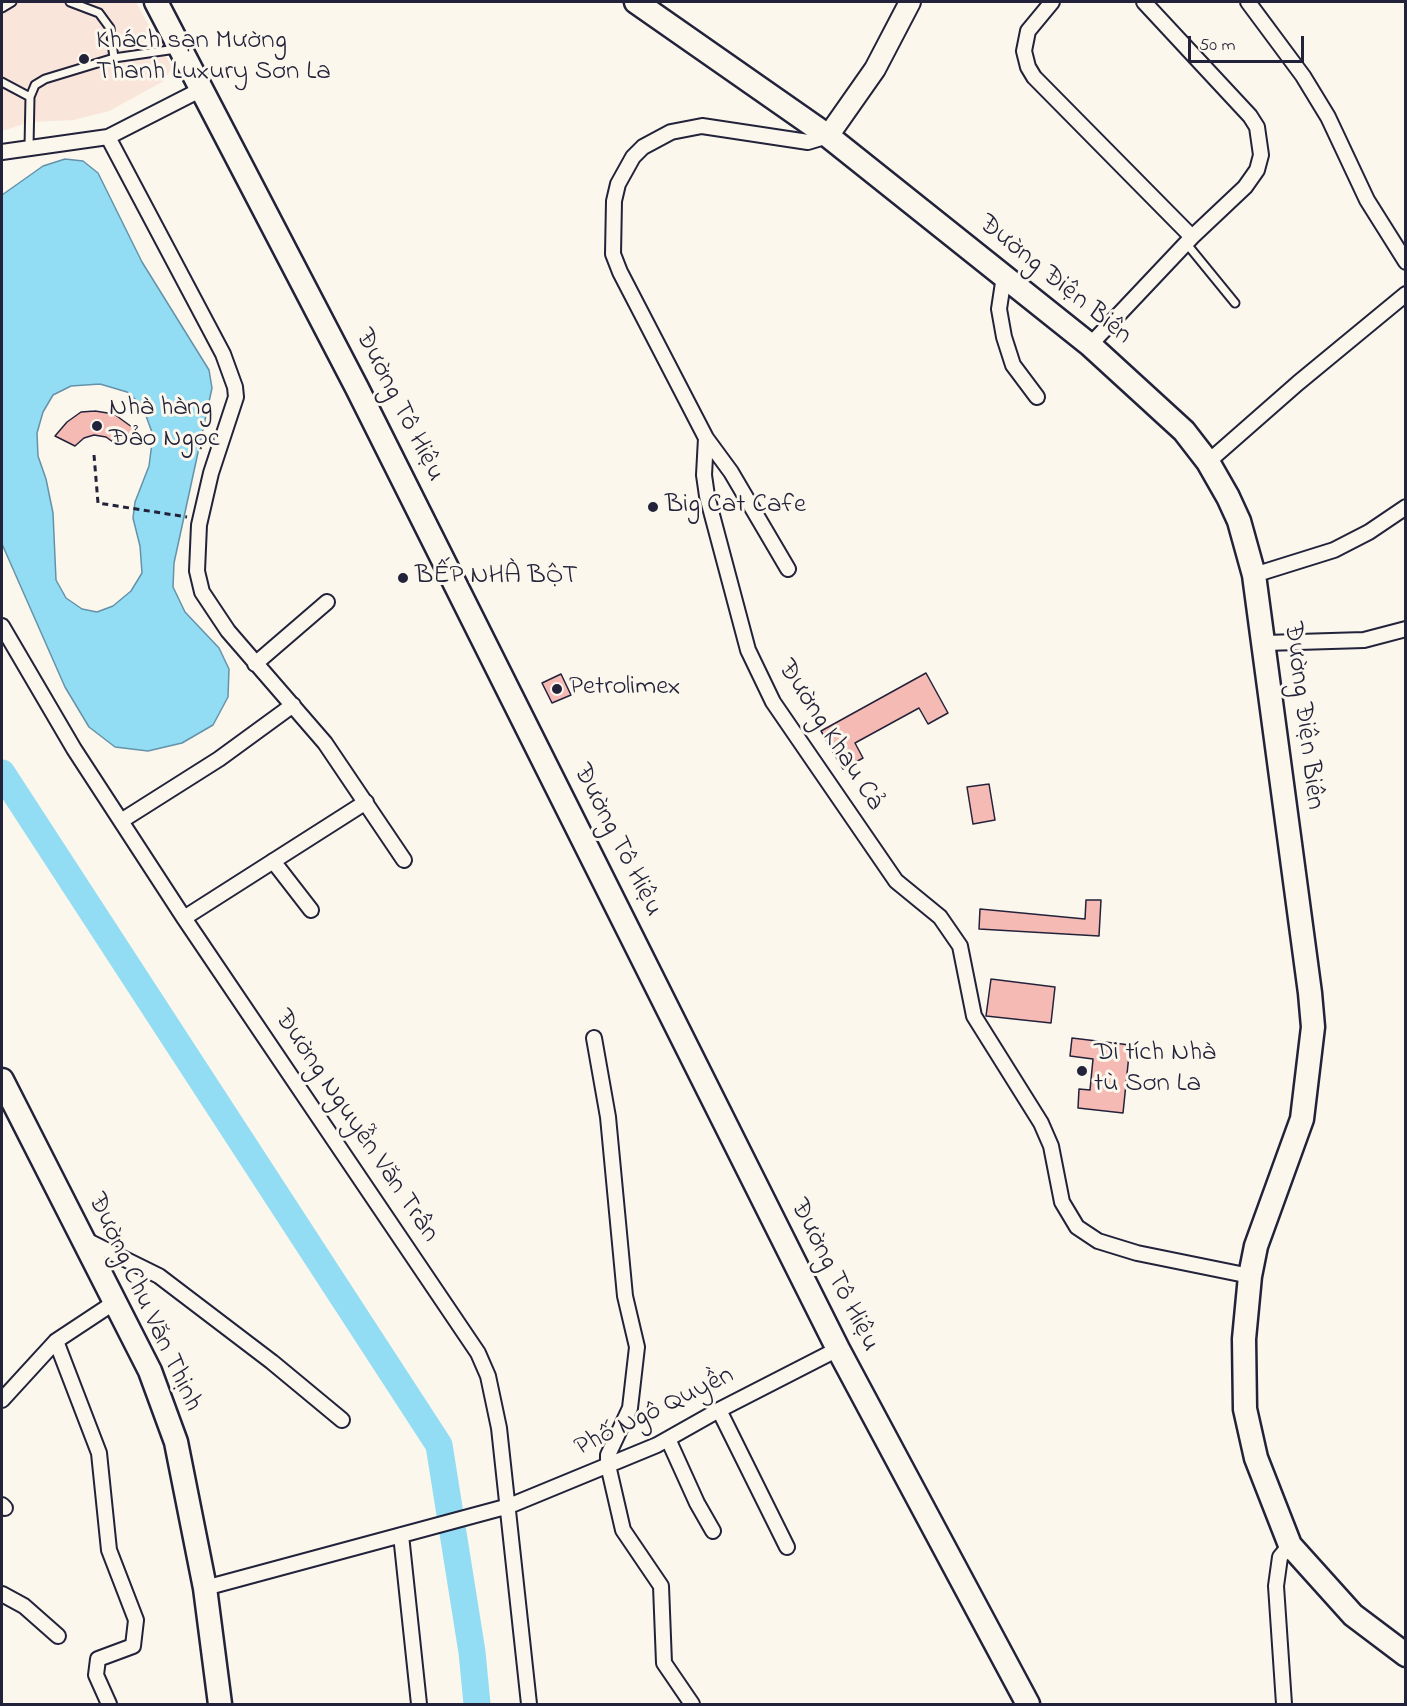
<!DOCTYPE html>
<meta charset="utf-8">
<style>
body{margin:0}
#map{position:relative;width:1407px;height:1706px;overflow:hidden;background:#fbf7ec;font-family:"Indie Flower",sans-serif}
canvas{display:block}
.frame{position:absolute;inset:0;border:3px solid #22223b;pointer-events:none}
.scale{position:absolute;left:1188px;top:36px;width:116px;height:27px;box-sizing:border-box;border:3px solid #22223b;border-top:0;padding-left:8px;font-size:18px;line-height:21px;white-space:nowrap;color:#22223b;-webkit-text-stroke:4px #fbf7ec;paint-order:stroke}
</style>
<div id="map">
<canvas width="1407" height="1706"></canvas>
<div class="frame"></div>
<div class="scale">50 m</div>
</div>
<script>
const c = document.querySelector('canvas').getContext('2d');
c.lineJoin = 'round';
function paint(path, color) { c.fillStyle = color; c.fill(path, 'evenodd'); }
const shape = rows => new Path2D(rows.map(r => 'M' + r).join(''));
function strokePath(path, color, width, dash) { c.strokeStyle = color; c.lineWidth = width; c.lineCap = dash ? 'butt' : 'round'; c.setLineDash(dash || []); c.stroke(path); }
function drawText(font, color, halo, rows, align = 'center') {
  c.font = font + ' "Indie Flower",sans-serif'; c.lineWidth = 6; c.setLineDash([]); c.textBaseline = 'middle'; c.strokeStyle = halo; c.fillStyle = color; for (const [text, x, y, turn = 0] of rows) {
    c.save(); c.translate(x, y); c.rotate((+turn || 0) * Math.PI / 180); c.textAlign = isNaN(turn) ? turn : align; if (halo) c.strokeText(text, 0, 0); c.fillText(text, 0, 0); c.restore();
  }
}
const built = shape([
 [2,2,136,2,172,67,164,81,109,111,74,120,30,122,2,131]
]);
const water = shape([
 [65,159,83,161,98,173,142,262,209,370,212,388,174,563,173,587,185,612,219,648,229,669,228,697,213,725,182,743,148,751,115,747,89,727,65,687,2,544,2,195,43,166,65,159],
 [100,384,127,392,142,405,153,435,149,466,135,502,133,518,140,546,142,573,131,591,113,606,97,612,82,609,66,598,56,580,53,513,46,479,38,456,37,433,43,412,53,395,71,386,100,384]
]);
const river = shape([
 [2,773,439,1445,472,1652,477,1704]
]);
const building = shape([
 [95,411,114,414,136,430,117,445,106,437,94,435,84,438,75,446,55,436,67,422,81,412,95,411],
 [926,673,948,713,928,724,919,708,855,743,863,758,843,769,821,731,926,673],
 [561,674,571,695,552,703,542,683,561,674],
 [989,784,995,820,973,824,967,787,989,784],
 [1086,900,1101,900,1099,936,979,929,980,909,1085,919,1086,900],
 [991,979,1055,987,1051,1023,986,1016,991,979],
 [1072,1038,1130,1045,1123,1113,1078,1108,1079,1089,1090,1090,1093,1059,1070,1056,1072,1038]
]);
const path = shape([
 [94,455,98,503,187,517]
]);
const lane = shape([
 [70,2,99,13,110,28,114,58],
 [2,8,12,2],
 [2,82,30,97],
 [29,147,30,97,35,85,45,79,114,58,176,49],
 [1186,243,1235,303]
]);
const street = shape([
 [1052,2,1028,31,1024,51,1028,67,1034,77,1192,237],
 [1248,2,1303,76,1328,117,1367,200,1406,262],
 [828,136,808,142,702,126,671,132,643,147,633,157,618,184,614,201,613,254,620,272,706,438,704,475,707,496,748,650,773,702,896,881,940,917,960,946,974,1016,1041,1123,1051,1146,1062,1202,1077,1227,1098,1241,1137,1253,1250,1276],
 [108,137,223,354,235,387,236,397,211,473,199,525,197,571,202,592,228,631,325,743,404,860],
 [2,152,108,137,200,90],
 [1004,276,999,309,1004,337,1013,365,1037,397],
 [1090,345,1192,237,1245,187,1257,170,1261,155,1257,127,1250,116,1144,2],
 [706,438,731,472,788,569],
 [1208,462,1298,383,1406,294],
 [1254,575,1334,550,1369,532,1406,507],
 [2,626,74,749,184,918,478,1353,488,1376,499,1428,529,1704],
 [1265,643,1364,640,1406,629],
 [255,664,327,602],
 [121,821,219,759,293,705],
 [273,861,311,910],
 [184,918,366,802],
 [594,1038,608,1117,625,1296,637,1347,630,1408,608,1455,608,1465,623,1530,661,1586,664,1663,692,1704],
 [84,1239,159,1276,272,1362,342,1420],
 [56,1341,99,1453,109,1550,136,1620,133,1646,98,1659,96,1675,109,1704],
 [2,1400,56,1341,115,1302],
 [719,1410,787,1547],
 [668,1439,697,1503,713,1531],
 [2,1505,5,1508],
 [401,1535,419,1704],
 [205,1588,509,1506,657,1445,719,1410,838,1349],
 [2,1594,24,1606,58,1636],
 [1284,1704,1276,1586,1280,1557,1290,1545]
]);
const secondary = shape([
 [828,136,875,69,910,2]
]);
const primary = shape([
 [156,2,357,388,838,1349,1028,1704],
 [636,2,828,136,1090,345,1184,431,1208,462,1228,497,1239,521,1254,575,1310,993,1313,1027,1302,1119,1256,1246,1250,1276,1244,1339,1245,1409,1256,1458,1290,1545,1353,1615,1406,1655],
 [2,1080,150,1371,176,1442,205,1588,220,1704]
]);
const markers = [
 [84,59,6,"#22223b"],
 [97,426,6,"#22223b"],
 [653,507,6,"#22223b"],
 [403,578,6,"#22223b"],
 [557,689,6,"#22223b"],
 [1082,1071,6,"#22223b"]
];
const poiNames = [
 ["Khách sạn Mường",96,43],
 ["Thanh Luxury Sơn La",96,74],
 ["Nhà hàng",109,410],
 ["Đảo Ngọc",109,441],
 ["Big Cat Cafe",665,507],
 ["BẾP NHÀ BỘT",415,578],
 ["Petrolimex",569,689],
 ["Di tích Nhà",1094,1055],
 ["tù Sơn La",1094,1086]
];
const streetNames = [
 ["Đường Điện Biên",1054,281,39],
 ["Đường Tô Hiệu",398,406,63],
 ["Đường Điện Biên",1302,716,83],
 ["Đường Khau Cả",829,736,57],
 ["Đường Tô Hiệu",616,841,63],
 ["Đường Nguyễn Văn Trân",355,1127,56],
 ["Đường Tô Hiệu",833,1276,63],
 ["Đường Chu Văn Thịnh",143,1303,65],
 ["Phố Ngô Quyền",655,1413,-26]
];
paint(built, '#fae5db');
paint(water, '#92ddf3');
strokePath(water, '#6592a9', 1.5);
strokePath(river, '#92ddf3', 27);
paint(building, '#f6bab4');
strokePath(building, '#22223b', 1.5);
strokePath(lane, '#22223b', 11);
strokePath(street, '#22223b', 18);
strokePath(secondary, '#22223b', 24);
strokePath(primary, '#22223b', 27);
strokePath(path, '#22223b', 3, [6, 4.5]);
strokePath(lane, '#fbf7ec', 7);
strokePath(street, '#fbf7ec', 14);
strokePath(secondary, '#fbf7ec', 20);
strokePath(primary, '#fbf7ec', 22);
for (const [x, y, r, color] of markers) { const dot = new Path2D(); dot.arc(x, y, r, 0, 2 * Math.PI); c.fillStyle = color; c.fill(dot); strokePath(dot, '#fbf7ec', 2); }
drawText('27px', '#22223b', '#fbf7ec', poiNames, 'left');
drawText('27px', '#22223b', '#fbf7ec', streetNames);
</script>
